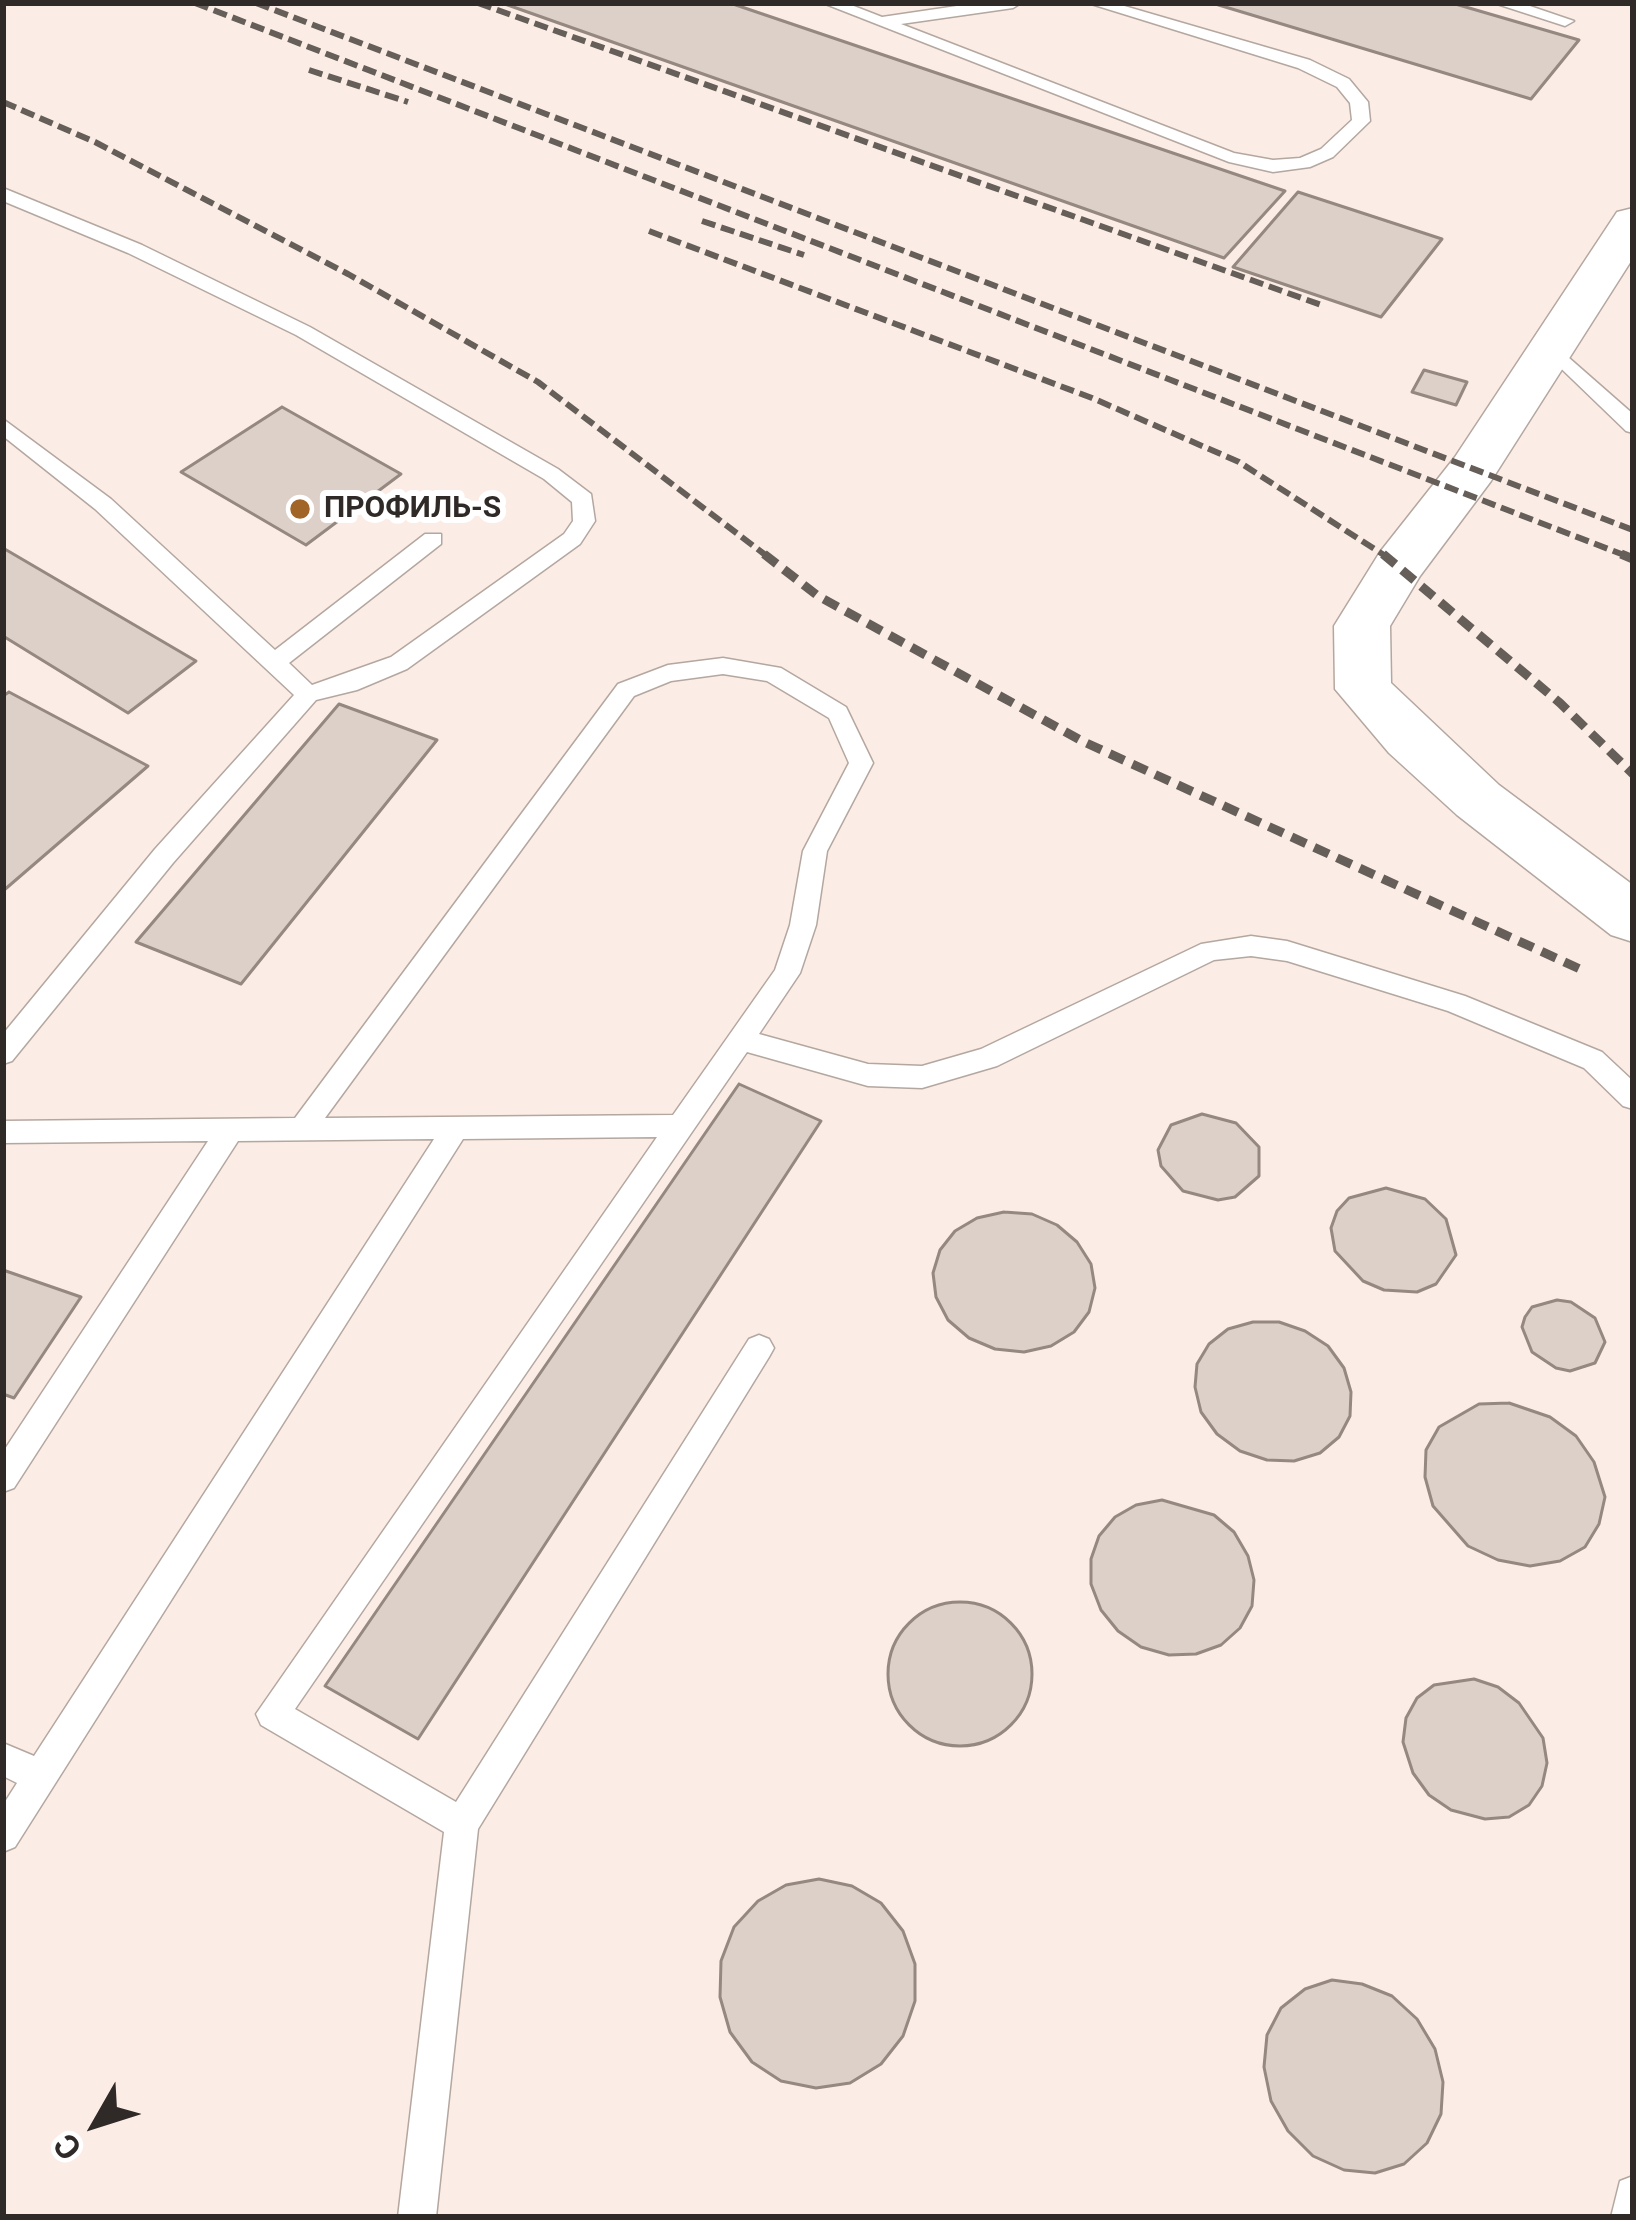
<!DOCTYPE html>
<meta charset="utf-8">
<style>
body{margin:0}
#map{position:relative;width:1636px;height:2220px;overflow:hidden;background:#fbede5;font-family:Roboto,sans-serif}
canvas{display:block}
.frame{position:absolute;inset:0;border:6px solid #2f2a27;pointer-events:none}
.north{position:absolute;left:36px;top:2064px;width:120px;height:120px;-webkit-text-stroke:9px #fff;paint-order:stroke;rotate:231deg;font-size:33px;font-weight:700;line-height:48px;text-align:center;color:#2f2a27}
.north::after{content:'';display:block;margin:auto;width:42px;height:54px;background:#2f2a27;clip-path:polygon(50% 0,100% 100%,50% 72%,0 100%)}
</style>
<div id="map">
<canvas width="1636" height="2220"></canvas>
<div class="frame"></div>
<div class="north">С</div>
</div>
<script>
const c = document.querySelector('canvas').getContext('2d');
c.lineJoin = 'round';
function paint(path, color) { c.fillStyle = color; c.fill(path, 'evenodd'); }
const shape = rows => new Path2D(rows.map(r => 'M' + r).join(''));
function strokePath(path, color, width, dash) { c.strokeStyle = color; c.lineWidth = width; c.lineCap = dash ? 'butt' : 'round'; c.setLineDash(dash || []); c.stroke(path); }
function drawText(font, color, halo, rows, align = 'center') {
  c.font = font + ' Roboto,sans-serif'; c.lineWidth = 12; c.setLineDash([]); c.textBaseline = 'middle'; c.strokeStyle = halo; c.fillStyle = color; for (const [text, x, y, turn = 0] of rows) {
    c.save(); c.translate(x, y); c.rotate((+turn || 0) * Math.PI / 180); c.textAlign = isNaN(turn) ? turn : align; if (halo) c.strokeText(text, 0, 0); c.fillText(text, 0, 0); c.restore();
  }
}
const building = shape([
 [502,3,730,3,1285,191,1224,258,502,3],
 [1212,3,1452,3,1579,40,1531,99,1212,3],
 [1298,192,1442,239,1381,317,1233,267,1298,192],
 [1424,370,1467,382,1456,405,1412,392,1424,370],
 [282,407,401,474,306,545,181,472,282,407],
 [3,548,196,661,128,713,3,636,3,548],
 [9,692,148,766,3,891,3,696,9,692],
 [339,704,437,740,241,984,136,942,339,704],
 [739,1084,821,1121,418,1739,325,1686,739,1084],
 [1202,1114,1236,1123,1259,1147,1259,1176,1235,1197,1218,1200,1183,1191,1161,1166,1158,1150,1171,1125,1202,1114],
 [1386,1188,1425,1199,1446,1219,1456,1255,1436,1284,1417,1292,1384,1290,1363,1281,1335,1251,1331,1228,1337,1211,1349,1198,1386,1188],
 [1004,1212,1032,1214,1057,1225,1077,1242,1091,1264,1095,1288,1089,1312,1074,1332,1051,1346,1024,1352,995,1349,969,1338,948,1320,936,1297,933,1273,940,1250,955,1231,977,1218,1004,1212],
 [3,1270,81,1297,14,1398,3,1394,3,1270],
 [1557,1300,1571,1302,1595,1318,1605,1342,1595,1363,1570,1371,1556,1368,1532,1352,1522,1327,1525,1317,1532,1307,1557,1300],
 [1253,1322,1279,1322,1305,1331,1328,1346,1344,1368,1351,1392,1350,1416,1339,1437,1320,1453,1294,1461,1267,1460,1240,1451,1217,1434,1201,1412,1195,1387,1197,1364,1209,1344,1228,1329,1253,1322],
 [1509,1403,1550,1417,1576,1436,1594,1462,1605,1497,1599,1524,1585,1547,1560,1561,1530,1566,1498,1560,1468,1546,1433,1506,1425,1477,1426,1450,1439,1427,1479,1404,1509,1403],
 [1162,1500,1214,1515,1234,1532,1248,1556,1254,1580,1252,1606,1240,1628,1221,1645,1196,1654,1169,1655,1141,1647,1118,1631,1101,1610,1091,1584,1091,1559,1099,1536,1115,1517,1136,1505,1162,1500],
 '888 1674a72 72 0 1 1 144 0a72 72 0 1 1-144 0Z',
 [1474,1679,1498,1687,1519,1703,1543,1738,1547,1763,1542,1786,1529,1805,1509,1817,1485,1819,1451,1810,1429,1795,1413,1773,1403,1742,1406,1718,1417,1698,1434,1685,1474,1679],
 [819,1879,852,1886,881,1903,903,1931,915,1964,915,2001,903,2036,881,2064,850,2083,816,2088,781,2081,752,2062,730,2032,720,1997,721,1961,734,1927,758,1901,786,1885,819,1879],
 [1332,1980,1362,1984,1392,1996,1417,2019,1435,2049,1443,2082,1441,2114,1427,2143,1404,2164,1375,2173,1344,2170,1313,2156,1288,2131,1271,2101,1264,2067,1267,2035,1281,2008,1305,1989,1332,1980]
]);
const service = shape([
 [823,3,846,3,882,17,977,3,1021,3,1013,8,901,24,1234,153,1273,160,1300,158,1321,149,1352,120,1350,103,1337,87,1298,68,1088,3,1114,3,1310,60,1349,79,1368,102,1370,121,1333,157,1310,167,1273,172,1229,162,823,3],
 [1494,3,1521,3,1574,21,1565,26,1494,3],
 [3,188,142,245,310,327,558,469,591,494,595,521,580,544,407,669,357,690,316,700,173,863,12,1061,3,1064,3,1034,155,849,294,695,95,509,3,436,3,419,111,499,275,650,425,534,441,534,441,544,289,663,312,685,391,657,564,534,573,521,572,502,544,479,296,335,128,253,3,201,3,188],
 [1552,343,1633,414,1633,433,1626,431,1545,353,1545,345,1552,343],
 [723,658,781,668,846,707,873,763,827,851,816,925,800,973,759,1034,868,1064,922,1066,981,1049,1201,944,1251,936,1287,941,1465,996,1602,1052,1633,1081,1633,1109,1623,1106,1584,1068,1448,1011,1287,961,1251,956,1214,960,997,1066,922,1088,868,1086,747,1052,295,1709,456,1802,749,1339,759,1335,769,1339,774,1348,769,1357,478,1829,436,2217,398,2217,444,1832,261,1725,256,1714,657,1137,463,1139,15,1847,3,1852,3,1805,17,1783,3,1776,3,1743,34,1756,434,1139,238,1141,14,1488,3,1492,3,1452,208,1141,3,1143,3,1121,295,1118,618,684,668,665,723,658],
 [723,674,767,681,829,718,849,763,803,851,790,925,775,970,673,1115,325,1118,634,696,671,681,723,674],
 [1633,2176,1633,2217,1611,2217,1620,2181,1633,2176]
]);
const secondary = shape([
 [1633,208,1633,258,1491,481,1420,576,1390,626,1391,683,1499,785,1633,885,1633,942,1611,935,1457,815,1389,753,1335,689,1334,626,1380,552,1455,457,1617,212,1633,208]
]);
const railFar1 = shape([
 [195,3,1629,557],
 [256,3,1633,530],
 [478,3,1324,306],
 [309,70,408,102],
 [3,102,95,142,348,274,538,382,768,557],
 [702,221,804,255],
 [649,231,1092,398,1239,462,1387,557]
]);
const rail = shape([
 [764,554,818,596,1082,741,1582,970],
 [1383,554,1560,703,1633,774],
 [1621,554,1633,559]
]);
const markers = [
 [300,509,12,"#a16627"]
];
const farPoinames = [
 ["ПРОФИЛЬ-S",324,509]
];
paint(building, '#ddd0c8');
strokePath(building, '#958881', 3);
strokePath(service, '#b4a79f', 3);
strokePath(secondary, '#b4a79f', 3);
paint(service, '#fff');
paint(secondary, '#fff');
strokePath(railFar1, '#655e59', 6, [14, 6]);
strokePath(rail, '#655e59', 9, [16, 9]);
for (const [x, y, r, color] of markers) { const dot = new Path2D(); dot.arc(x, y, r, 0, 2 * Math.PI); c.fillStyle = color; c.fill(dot); strokePath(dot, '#fff', 4.5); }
drawText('bold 30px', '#2f2a27', '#fff', farPoinames, 'left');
</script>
